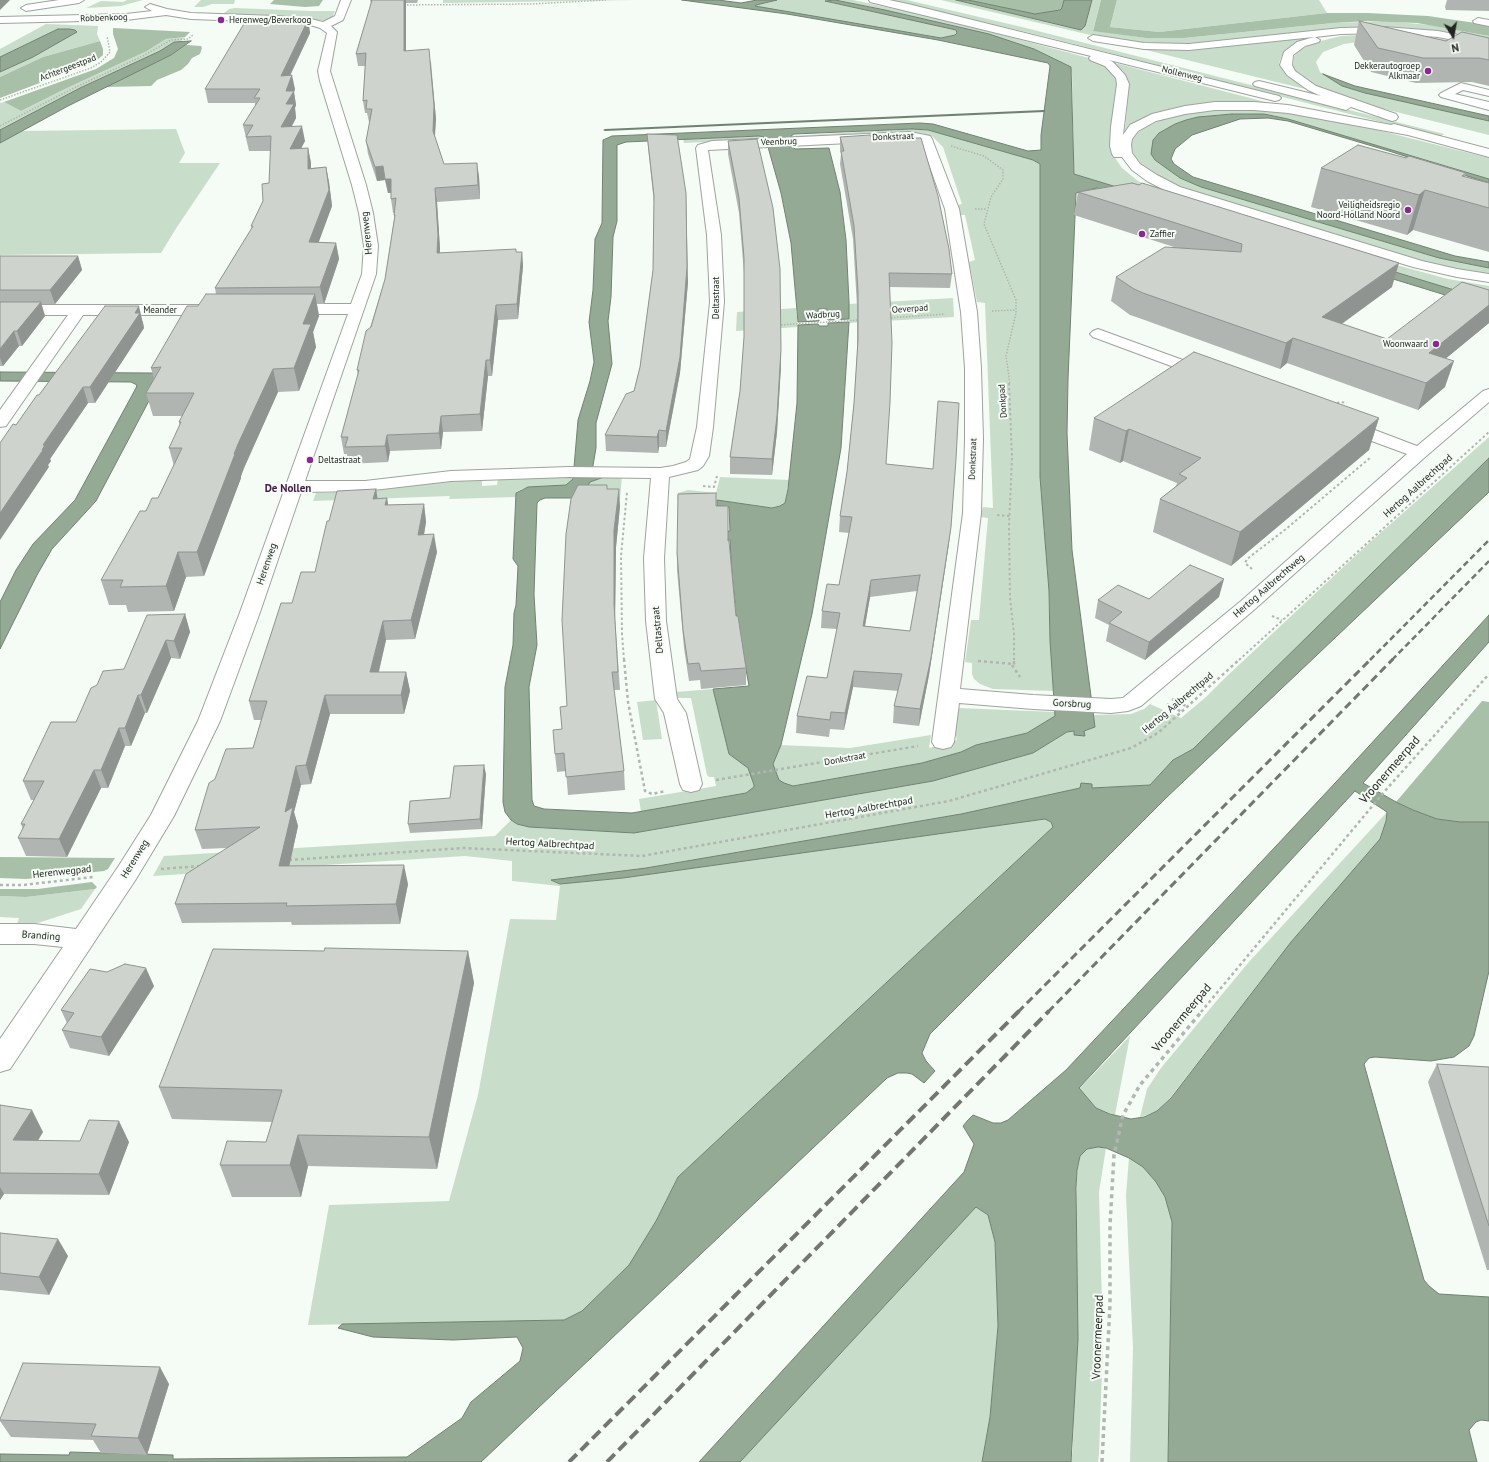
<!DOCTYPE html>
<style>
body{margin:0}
#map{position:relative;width:1489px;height:1462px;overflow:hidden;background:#f5fbf5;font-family:"PT Sans",sans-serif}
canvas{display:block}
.north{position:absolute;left:1433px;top:16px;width:40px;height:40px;-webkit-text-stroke:3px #f5fbf5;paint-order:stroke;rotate:169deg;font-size:11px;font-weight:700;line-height:16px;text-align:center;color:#222422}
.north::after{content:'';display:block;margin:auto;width:14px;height:18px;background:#222422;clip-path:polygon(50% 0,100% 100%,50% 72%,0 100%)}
</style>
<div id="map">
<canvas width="1489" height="1462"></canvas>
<div class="north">N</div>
</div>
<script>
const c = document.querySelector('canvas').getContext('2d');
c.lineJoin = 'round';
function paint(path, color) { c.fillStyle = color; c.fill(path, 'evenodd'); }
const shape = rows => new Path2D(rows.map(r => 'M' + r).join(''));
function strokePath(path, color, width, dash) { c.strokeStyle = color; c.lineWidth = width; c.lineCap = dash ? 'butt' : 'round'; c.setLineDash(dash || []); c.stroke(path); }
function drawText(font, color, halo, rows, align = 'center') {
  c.font = font + ' "PT Sans",sans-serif'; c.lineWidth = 4; c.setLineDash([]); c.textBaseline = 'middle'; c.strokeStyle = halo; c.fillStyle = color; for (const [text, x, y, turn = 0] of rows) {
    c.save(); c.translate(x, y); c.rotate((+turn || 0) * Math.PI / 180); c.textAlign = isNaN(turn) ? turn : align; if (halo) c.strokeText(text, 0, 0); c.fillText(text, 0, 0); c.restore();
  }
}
const green = shape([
 [127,0,143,0,121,6,86,8,101,1,123,2],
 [201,0,235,0,234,4,212,4,203,7,194,7],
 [443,0,634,0,443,3],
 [777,0,827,0,826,1,956,30,957,33,955,35,941,38,755,7,755,5],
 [835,0,853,0,938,18,1089,58,1106,67,1116,78,1117,82,1111,152,1122,168,1138,181,1150,187,1175,198,1400,266,1448,279,1489,286,1489,301,1074,174,1072,73,1034,49,989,34,885,10],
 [892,0,907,0,1026,28,1444,134,1440,137,1047,37],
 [941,0,956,0,1081,30,1085,25,1092,0,1101,0,1093,30,1146,38,1184,38,1333,23,1387,21,1430,25,1489,36,1489,42,1397,29,1172,46,1116,41],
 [1117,0,1319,0,1327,13,1159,32,1110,27],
 [235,8,310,11,335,11,332,18,326,21,269,15,223,14,229,9],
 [46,24,98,26,97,34,100,41,43,57,0,77,0,72,33,57,77,32,35,40,0,57,0,49],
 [1379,34,1422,36,1467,43,1367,41,1344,44,1323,52,1316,62,1320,72,1342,86,1365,93,1489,121,1489,135,1352,101,1314,86,1296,73,1293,66,1294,56,1300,50,1313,43,1341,36],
 [185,37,181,41,174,42,161,51,80,88,0,130,0,103,4,102,21,111,65,89,147,51,166,39],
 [1314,37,1293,45,1282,55,1279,63,1281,67,1309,90,1138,48],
 [1111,62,1281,106,1208,105,1134,124,1125,131,1129,82,1123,71,1111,63],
 [1260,109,1322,116,1489,158,1489,179,1288,119,1264,114,1215,115,1186,120,1175,124,1159,133,1153,140,1155,160,1180,178,1201,187,1439,258,1489,268,1489,276,1433,265,1173,186,1143,166,1132,152,1131,145,1133,139,1139,131,1145,127,1165,118,1200,110],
 [176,129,185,153,179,163,220,163,177,227,161,253,0,255,0,143,22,131],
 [912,129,928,130,1033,160,1040,164,1040,477,1049,591,1054,691,993,689,980,684,974,679,972,674,972,663,965,662,971,620,979,620,988,518,980,517,983,507,993,508,985,303,977,302,969,262,975,260,965,215,959,215,957,205,962,204,943,147,933,137,921,133,792,138,790,136],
 [759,136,766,137,767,139,684,143,683,139],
 [953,298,954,317,849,323,849,304],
 [796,308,798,327,736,331,737,312],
 [1489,437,1489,458,1193,749,1173,760,1150,785,1092,788,1081,784,1081,788,961,814,646,868,552,880,560,884,623,878,1045,819,1051,822,1053,827,678,1177,656,1221,629,1265,582,1311,564,1320,308,1325,329,1205,449,1201,478,1095,510,919,556,920,560,886,512,881,512,861,465,856,153,876,164,856,495,836,511,820,517,824,529,827,634,833,933,781,1033,753,1067,732,1074,731,1085,736,1084,731,1095,727,1093,715,1131,714,1144,709,1150,704,1181,718,1206,697,1226,677,1368,544],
 [622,476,620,499,586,499,587,487,590,482,604,477],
 [553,477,573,477,573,479,569,484,562,486,524,488,516,492,517,497,449,499,450,496,313,501,316,493,359,492,466,480,482,480,482,486,497,485,498,479],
 [720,477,789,480,785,503,780,506,772,508,717,500,677,499,678,493,688,490,716,493],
 [713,689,729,753,748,768,754,785,754,787,746,793,641,812,639,799,716,786,714,777,709,777,707,775,691,698,678,698,676,692],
 [656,700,662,739,643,740,637,702],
 [958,708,1055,712,1055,716,1027,733,976,745,961,752,922,763,793,786,784,783,779,780,773,764,781,745,850,748,931,735,929,748,957,740,954,727],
 [1387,812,1386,821,1380,839,1291,942,1170,1098,1157,1111,1140,1117,1147,1089,1161,1068,1248,963],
 [95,889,81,909,35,924,17,924,19,918,0,917,0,896,26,897],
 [1130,1036,1115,1115,1096,1108,1079,1089],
 [1098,1147,1106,1148,1099,1192,1103,1343,1099,1454,1098,1462,1071,1462,1073,1448,1077,1170,1080,1156,1087,1149],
 [1129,1158,1143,1167,1156,1182,1165,1197,1172,1222,1168,1462,1130,1462,1133,1348,1126,1195],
 [976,1207,988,1215,995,1242,998,1326,990,1417,982,1462,740,1462]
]);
const forest = shape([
 [274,0,323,0,319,6,305,7,270,4],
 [968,0,1064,0,1062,8,1060,10,1035,14],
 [1101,0,1117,0,1110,27,1159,32,1327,13,1367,13,1428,16,1489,25,1489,36,1417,23,1368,21,1333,23,1184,38,1146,38,1093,31],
 [113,28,190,32,185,37,166,39,147,51,65,89,21,111,4,102,96,69,114,58,118,49,113,34],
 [100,41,103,49,103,55,95,62,0,98,0,77,43,57],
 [186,45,201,46,202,48,200,54,192,58,188,64,181,70,157,80,151,86,105,87,171,55],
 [1482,701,1489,702,1489,822,1460,822,1437,819,1413,810,1396,802],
 [0,857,115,858,108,869,104,871,26,879,0,878],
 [92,882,97,887,95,889,26,897,0,896,0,889,38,889]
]);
const water = shape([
 [682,0,718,0,741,3,757,0,777,0,756,5,755,6,941,38,955,35,957,33,956,30,825,1,835,0,885,10,989,34,1034,49,1071,67,1074,174,1464,293,1455,298,1097,188,1076,193,1068,379,1067,433,1072,550,1095,727,1084,731,1085,736,1074,735,1074,731,1067,732,1033,753,933,781,634,833,529,827,517,824,511,820,505,812,503,802,505,687,513,645,514,613,516,605,518,566,513,559,516,493,528,487,566,485,573,479,578,420,590,381,594,362,589,322,593,290,595,239,602,223,603,140,612,136,920,123,933,124,1028,151,1041,150,1041,135,1050,66,1048,63,938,40,787,14,682,0],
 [912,129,928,130,1033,160,1040,164,1040,477,1049,591,1050,641,1055,716,1027,733,976,745,961,752,922,763,793,786,784,783,779,780,773,764,781,745,812,614,841,448,849,322,828,323,828,326,819,326,818,324,798,325,797,403,788,489,785,503,780,506,772,508,717,500,717,506,729,507,730,531,719,531,720,539,730,540,732,576,735,603,724,604,725,614,736,614,749,686,713,689,729,754,748,768,754,785,754,787,746,793,632,813,544,809,534,806,532,800,529,687,537,645,534,594,537,503,540,500,545,498,586,498,587,487,590,482,604,477,591,477,596,448,596,423,612,364,608,321,611,297,613,237,617,221,617,145,626,142,759,136,767,138,768,147,781,193,791,243,798,322,819,321,818,309,827,309,828,320,849,319,849,302,846,240,840,192,829,148,795,149,792,146,791,136,794,134,912,129],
 [956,0,968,0,1035,14,1060,10,1062,8,1064,0,1092,0,1085,26,1081,30,956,0],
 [58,29,69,29,75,30,77,32,33,57,0,72,0,57,58,29],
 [191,41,171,55,68,106,0,143,0,130,80,88,160,51,174,42,191,41],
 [1323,74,1355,86,1489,116,1489,121,1365,93,1342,86,1323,74],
 [1232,114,1264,114,1288,119,1489,179,1489,183,1389,151,1288,121,1268,118,1240,119,1192,135,1175,149,1171,159,1174,164,1193,177,1455,256,1489,262,1489,268,1439,258,1201,187,1180,178,1155,160,1151,154,1153,140,1159,133,1175,124,1186,120,1198,117,1232,114],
 [0,372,150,373,157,373,161,378,96,501,52,549,37,575,0,649,0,602,16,570,33,544,75,500,136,388,137,385,131,382,0,381,0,372],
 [1489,458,1489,492,1166,798,930,1034,922,1053,926,1061,935,1071,924,1083,912,1074,907,1073,898,1073,887,1078,481,1462,0,1462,0,1454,69,1455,70,1452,173,1455,173,1459,407,1457,462,1418,471,1402,520,1361,523,1348,517,1337,453,1340,373,1337,338,1328,342,1324,564,1320,582,1311,629,1265,656,1221,678,1177,1053,827,1051,822,1045,819,623,878,560,884,551,880,646,868,961,814,1080,788,1081,783,1092,784,1092,788,1150,785,1173,760,1193,749,1489,458],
 [1489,615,1489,642,1363,783,1396,802,1413,810,1437,819,1460,822,1489,822,1489,971,1474,1036,1469,1046,1454,1057,1431,1061,1375,1057,1369,1058,1364,1064,1424,1280,1429,1286,1439,1294,1489,1297,1489,1421,1481,1420,1476,1422,1469,1430,1477,1462,1168,1462,1172,1222,1165,1197,1156,1182,1143,1167,1129,1158,1106,1148,1098,1147,1087,1149,1080,1156,1077,1170,1076,1188,1078,1339,1071,1462,982,1462,990,1417,998,1326,995,1242,988,1215,976,1207,740,1462,699,1462,964,1172,974,1144,963,1126,968,1120,973,1115,993,1123,1001,1123,1008,1120,1066,1070,1336,782,1489,615],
 [1355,791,1387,812,1386,821,1380,839,1291,942,1171,1098,1157,1111,1144,1117,1131,1119,1110,1114,1096,1108,1079,1088,1355,791]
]);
const stream = shape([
 [1043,110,1045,110,1045,112,605,131,603,130,605,129,1043,110]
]);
const pathFar3 = shape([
 [404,5,531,4,606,0],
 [0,100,91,68,101,62,110,52,107,36],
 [0,126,76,87,143,56,171,40,188,39,193,35],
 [951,146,984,156,1003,170,1003,179,991,197,984,224,1016,300,1016,313,1006,356,1010,384],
 [975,209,986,209],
 [992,311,1015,310],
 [888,318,945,314],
 [778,325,859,320]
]);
const pathFar2 = shape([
 [1009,383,1012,458,1009,526,1010,598,1014,634,1014,660],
 [1332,404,1341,402,1347,403],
 [703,486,714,487,717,476],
 [997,515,1010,516],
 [1252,569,1245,563,1247,559,1286,529,1371,457],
 [1272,616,1282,620],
 [624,660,622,634,621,556,627,492],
 [1239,660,1489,432]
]);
const pathFar1 = shape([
 [624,659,628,702,645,791,652,794,666,791],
 [978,661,1014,664,1014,659],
 [1012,665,1020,677],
 [1172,699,1188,707],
 [1167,704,1182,712],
 [716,780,918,746],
 [289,860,463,848,642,856,949,801,1131,748,1158,733,1240,659],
 [161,869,200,866],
 [0,885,23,885,93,877],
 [1201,1012,1384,792,1489,674]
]);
const path = shape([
 [1102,1462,1110,1304,1110,1225,1114,1155,1123,1115,1140,1085,1202,1011]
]);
const minor = shape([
 [59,0,84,0,79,3,26,11,21,8,26,5,59,0],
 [341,0,351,0,343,20,331,26,337,32,330,71,366,185,373,213,378,246,376,274,305,481,365,481,451,471,569,467,660,468,673,466,686,462,690,459,697,427,710,302,707,235,696,148,698,145,712,141,910,132,930,136,932,139,959,209,977,312,981,368,983,439,981,513,960,689,1033,695,1111,699,1123,698,1241,601,1407,454,1339,429,1337,425,1339,421,1345,420,1351,421,1417,446,1483,391,1489,389,1489,402,1424,458,1255,609,1141,706,1128,711,1111,713,1033,709,959,703,954,742,951,747,943,749,935,747,932,742,963,513,965,439,965,368,961,312,945,209,921,142,910,140,708,150,721,235,724,302,713,427,709,456,703,466,698,470,669,477,664,558,666,621,677,699,686,713,702,784,699,790,691,792,683,790,680,784,664,713,655,699,646,621,644,558,651,478,569,477,451,481,365,491,301,492,259,615,220,721,174,816,136,879,10,1069,0,1072,0,1039,63,947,34,944,0,944,0,924,34,924,76,929,118,867,151,815,198,721,239,615,348,314,287,314,282,312,279,309,282,306,287,304,351,304,362,274,364,246,359,213,352,185,320,81,318,71,327,33,320,28,310,25,276,22,191,19,166,15,126,20,0,23,0,17,126,14,152,11,145,7,150,4,167,9,191,13,276,16,311,19,323,22,335,16,341,0],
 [1478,18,1489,20,1489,26,1474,23,1473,21,1478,18],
 [1461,83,1489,90,1489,96,1463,90,1455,94,1489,102,1489,110,1441,97,1439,95,1441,93,1461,83],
 [0,305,215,305,220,307,223,310,220,313,215,315,83,315,6,426,0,427,0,410,68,315,0,315,0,305],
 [1098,329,1210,370,1212,373,1210,376,1204,378,1198,376,1093,337,1090,334,1093,331,1098,329]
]);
const highway = shape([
 [869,0,889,0,908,4,1279,96,1281,98,1279,100,1275,101,1109,60,1113,62,1125,75,1129,84,1123,135,1130,125,1152,114,1185,106,1215,102,1254,102,1288,105,1391,125,1394,124,1489,149,1489,157,1408,135,1288,113,1254,110,1215,110,1185,114,1156,121,1138,131,1132,139,1131,145,1132,153,1140,164,1157,175,1180,187,1422,261,1457,269,1489,274,1489,282,1457,277,1413,267,1170,193,1147,181,1132,170,1122,157,1114,157,1112,154,1110,146,1111,127,1117,84,1116,78,1105,66,1090,60,1089,58,1091,56,870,2,869,0],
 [1384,27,1438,31,1489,41,1489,47,1438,37,1384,33,1341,34,1315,37,1320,40,1319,42,1305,46,1293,55,1292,65,1295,71,1316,86,1396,114,1398,117,1396,120,1392,121,1351,107,1346,110,1255,86,1253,84,1255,82,1259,81,1321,96,1308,90,1287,75,1280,65,1284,52,1297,42,1314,37,1189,50,1144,49,1093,41,1088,38,1093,35,1144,43,1189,44,1341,28,1384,27]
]);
const railFar2 = shape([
 [1370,660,1489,540],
 [1392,660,1489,561]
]);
const railFar1 = shape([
 [1018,1012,1371,659],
 [1048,1012,1393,659]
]);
const rail = shape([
 [569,1462,1019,1011],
 [607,1462,1049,1011]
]);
const wall = shape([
 [370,0,418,0,417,3,406,3,406,51,431,62,436,119,435,137,444,164,479,176,480,199,437,202,440,249,440,253,522,252,523,266,518,319,498,320,492,376,488,376,482,431,443,432,441,449,390,451,388,462,348,464,347,454,344,454,341,437,358,375,357,370,385,279,394,220,394,213,393,213,391,199,391,193,388,193,385,180,377,181,368,154,366,141,370,122,369,122,367,113,365,113,363,101,365,66,358,66,356,54,371,4],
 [1447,0,1489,0,1489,11,1446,10,1445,7],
 [308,20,310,33,290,76,295,89,294,92,296,105,295,108,296,118,292,126,305,141,301,148,308,148,311,163,311,168,326,167,329,182,332,206,318,242,336,243,339,259,324,304,317,304,319,316,313,332,316,347,299,391,278,392,244,468,241,476,241,478,204,576,186,577,174,611,128,612,126,605,109,605,101,580,146,511,158,498,174,466,169,448,180,426,179,422,182,416,153,416,146,393,154,379,151,368,198,306,216,294,215,288,252,228,251,226,263,201,269,183,271,151,249,151,243,125,255,106,255,103,208,103,205,89],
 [1359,21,1446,41,1489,38,1489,86,1472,82,1416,83,1371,72,1354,45],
 [647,134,688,282,680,373,666,447,659,447,658,453,606,451,605,435,634,391,640,367,653,270,654,203,648,147],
 [840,137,872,138,952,274,950,288,890,287,886,464,949,543,929,675,919,726,893,723,894,706,898,691,853,687,844,730,830,729,829,737,796,733,797,716,827,678,837,629,821,628,822,611,839,585,849,533,839,532,840,516,847,472,854,403,857,353,857,306,853,239,840,164,841,154,840,150],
 [917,591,910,631,865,626,870,597],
 [728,141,781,350,781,366,777,432,772,475,730,474,730,457,740,391,744,337,744,273,739,213,728,154],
 [1321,168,1466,173,1465,177,1489,183,1489,252,1413,230,1407,235,1311,207],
 [1078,192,1392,287,1342,324,1387,339,1489,290,1489,323,1446,358,1445,387,1418,410,1287,363,1280,369,1139,318,1130,315,1111,301,1116,277,1174,247,1074,215],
 [0,256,78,256,82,270,55,304,41,304,45,316,22,346,19,346,3,366,0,366],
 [143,321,143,322,144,328,95,403,88,403,50,459,51,461,48,465,49,467,16,425,39,395],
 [1094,418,1379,418,1369,450,1231,566,1153,532,1160,499,1176,486,1177,483,1123,461,1120,463,1089,450],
 [376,489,377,498,387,498,388,505,424,504,426,522,424,534,437,552,415,639,386,640,379,672,406,672,410,691,404,714,330,714,311,784,301,785,294,812,298,826,289,866,408,884,400,924,292,925,291,922,182,923,175,904,227,848,202,849,195,830,215,779,253,748,261,720,254,720,249,701,292,603,315,572,329,521],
 [608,489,620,506,616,547,615,622,620,690,614,690,624,771,625,790,568,795,566,771,557,772,555,754,562,729,567,706],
 [717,506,728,541,736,616,746,668,746,685,701,689,700,680,689,681,684,648,677,570,677,553],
 [1219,597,1145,660,1106,641,1109,625,1095,618,1098,600],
 [185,614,190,632,180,659,171,658,147,713,145,713,131,746,125,746,108,788,101,788,67,857,26,856,18,838,23,829,21,824,34,800,31,800,23,781,76,722,97,685,124,669],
 [486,774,482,829,410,833,408,824,450,798],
 [324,951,468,951,474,983,437,1169,308,1166,301,1197,232,1197,220,1165,266,1142,272,1122,172,1119,159,1087],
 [154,986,109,1056,70,1048,62,1030,67,1023,61,1010],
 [1437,1064,1489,1067,1489,1270,1487,1270,1428,1082],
 [0,1105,43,1132,38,1141,129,1142,109,1195,4,1194,0,1200],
 [0,1233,68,1256,49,1295,0,1290],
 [169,1384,147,1455,101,1453,93,1440,11,1437,0,1421,0,1419]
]);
const shadedWall = shape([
 [0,0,10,0,0,10],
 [404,0,406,0,406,63,404,51],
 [308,20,310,33,283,90,281,76],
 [429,49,436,119,434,144,433,131],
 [292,75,295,89,294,92,296,105,295,108,296,118,284,141,281,127,286,91],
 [302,126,305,141,293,164,290,149],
 [308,148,311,163,311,184,308,169],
 [477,163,479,176,480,199,478,185],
 [383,166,385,180,377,181,375,167],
 [326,167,329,182,332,206,313,258,309,242],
 [385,179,391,179,394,193,388,193],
 [435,188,437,202,440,249,439,268,437,253],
 [1425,190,1413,230,1407,235,1419,195],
 [686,193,688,282,680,373,666,447,666,431],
 [336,243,339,259,324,304,320,287],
 [522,252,523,266,518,319,517,304],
 [78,256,82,270,55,304,50,290],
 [1399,263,1392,287,1315,343,1322,317],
 [315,294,319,316,313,332,316,347,299,391,294,368,303,324],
 [41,302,45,316,22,346,17,331],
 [496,305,498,320,492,376,490,360],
 [1489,305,1489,323,1421,379,1429,353],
 [139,306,144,328,95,403,90,387],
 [14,331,19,346,3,366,0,358,0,349],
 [1293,338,1287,363,1280,369,1286,343],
 [781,350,781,366,777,432,772,475,772,459],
 [486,360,488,376,482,431,480,414],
 [1454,361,1445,387,1418,410,1426,383],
 [273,369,278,392,244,468,241,476,241,478,204,576,197,552,238,444],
 [83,387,88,403,50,459,51,461,48,465,49,467,0,540,0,513,43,445],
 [441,416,443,432,441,449,439,433],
 [1379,418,1369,450,1231,566,1240,532],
 [1129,429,1123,461,1120,463,1126,431],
 [659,430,659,447,658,453,657,437],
 [387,435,390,451,388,462,385,446],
 [376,489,379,507,373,499],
 [619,489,620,506,616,547,615,622,620,690,614,604,614,530],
 [387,498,390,516,385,505],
 [424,504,426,522,421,553,418,535],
 [951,527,949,543,929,675,919,726,920,709],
 [434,534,437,552,415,639,411,620],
 [178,552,186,577,174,611,166,586],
 [1224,579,1219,597,1145,660,1149,642],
 [871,580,870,597,862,643,863,626],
 [185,614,190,632,180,659,174,641],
 [383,621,386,640,374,691,370,672],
 [166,640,171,658,147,713,141,695],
 [854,671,853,687,844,730,845,713],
 [406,672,410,691,404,714,401,695],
 [138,695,145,713,131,746,125,728],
 [325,695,330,714,311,784,306,765],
 [119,728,125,746,108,788,101,770],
 [484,765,486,774,482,829,480,819],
 [296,766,301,785,294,812,298,826,285,886,279,866,285,812],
 [94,770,101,788,67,857,59,839],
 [404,865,408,884,400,924,396,904],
 [468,951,474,983,437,1169,429,1137],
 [146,968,154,986,109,1056,101,1037],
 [32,1110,43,1132,24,1161,13,1140],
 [119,1121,129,1142,109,1195,99,1174],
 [298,1135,308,1166,301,1197,290,1165],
 [0,1187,4,1194,0,1200],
 [58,1239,68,1256,49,1295,39,1277],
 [160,1367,169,1384,147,1455,138,1438]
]);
const building = shape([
 [372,0,404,0,404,51,429,49,434,106,433,131,444,164,477,163,478,185,435,188,438,235,437,253,516,249,516,252,522,252,517,304,496,305,490,360,486,360,480,414,441,416,439,433,387,435,385,446,345,447,348,437,341,437,359,370,357,370,366,331,371,327,385,279,395,215,394,215,396,198,391,199,391,179,385,179,383,166,375,167,366,141,372,109,366,109,367,100,363,101,366,53,356,54,372,0],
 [308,20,281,76,292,75,286,91,294,91,286,104,294,104,281,127,302,126,290,149,308,148,308,169,326,167,329,190,309,242,336,243,320,287,215,288,253,226,251,226,263,201,262,184,269,183,271,136,246,137,253,125,243,125,260,98,254,98,260,89,205,89,245,22,308,20],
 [1359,21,1446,41,1462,32,1489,38,1489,60,1479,58,1423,58,1378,48,1359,21],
 [647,134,677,135,686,193,687,267,680,357,666,431,659,430,657,437,605,435,626,394,634,391,640,367,653,270,654,196,647,134],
 [870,135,872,138,921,138,938,196,949,249,952,274,889,273,892,343,890,402,886,464,933,469,938,401,959,403,956,459,951,527,931,658,920,709,894,706,902,674,854,671,845,713,831,712,830,720,797,716,807,676,827,678,840,613,822,611,827,584,839,585,852,517,840,516,847,472,854,403,858,340,858,292,854,226,841,151,844,151,840,137,870,135],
 [920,575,910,631,863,626,871,580,920,575],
 [757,139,773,208,780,269,781,350,777,416,772,459,730,457,740,391,744,337,744,258,739,198,728,141,757,139],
 [1358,145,1406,158,1409,156,1466,173,1462,176,1489,183,1489,208,1425,190,1419,195,1321,168,1358,145],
 [1132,183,1139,185,1142,183,1399,263,1322,317,1387,339,1462,282,1489,290,1489,305,1429,353,1454,361,1426,383,1293,338,1286,343,1143,293,1134,289,1116,277,1165,247,1241,252,1242,244,1078,192,1132,183],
 [0,256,78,256,50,290,0,290,0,256],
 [206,294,315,294,303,324,311,324,294,368,273,369,238,444,234,454,235,454,197,552,178,552,166,586,120,587,123,580,101,580,140,511,146,511,152,498,158,498,182,448,169,448,181,422,179,422,194,393,146,393,161,367,151,368,187,306,198,306,206,294],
 [0,302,41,302,17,331,14,331,0,349,0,302],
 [105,306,139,306,135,313,140,313,90,387,83,387,43,445,45,445,42,450,43,450,0,513,0,443,13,424,16,425,37,395,39,395,105,306],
 [1194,352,1379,418,1240,532,1160,499,1187,478,1179,474,1201,458,1129,429,1126,431,1094,418,1194,352],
 [578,485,607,485,607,489,619,489,614,530,614,604,618,672,612,672,624,771,566,777,564,753,555,754,553,730,562,729,560,707,567,706,562,620,566,534,571,499,578,485],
 [376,489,373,499,387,498,385,505,424,504,418,535,434,534,411,620,383,621,370,672,406,672,401,695,325,695,306,765,296,766,285,812,293,807,279,866,404,865,396,904,286,906,287,903,175,904,186,874,260,827,195,830,209,783,215,779,226,749,253,748,267,701,249,701,272,631,281,603,292,603,301,572,315,572,327,521,329,521,337,491,376,489],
 [716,493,716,506,728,506,728,541,729,541,736,616,738,616,746,668,701,671,699,663,688,664,683,630,677,553,678,494,716,493],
 [1190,565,1224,579,1149,642,1109,623,1122,612,1098,600,1118,585,1149,599,1190,565],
 [185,614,174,641,166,640,141,695,138,695,125,728,119,728,101,770,94,770,59,839,18,838,25,824,21,824,44,781,23,781,51,722,76,722,91,688,97,685,103,671,124,669,147,615,185,614],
 [484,765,480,819,408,824,410,801,450,798,454,766,484,765],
 [325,948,468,951,429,1137,298,1135,290,1165,220,1165,227,1141,266,1142,282,1090,159,1087,213,949,324,951,325,948],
 [125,964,146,968,101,1037,62,1030,74,1013,61,1010,90,969,107,972,125,964],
 [1437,1064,1489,1067,1489,1226,1437,1064],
 [0,1105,32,1110,13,1140,80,1141,89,1120,119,1121,99,1174,0,1173,0,1105],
 [0,1233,58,1239,39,1277,0,1273,0,1233],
 [23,1363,160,1367,138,1438,91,1436,96,1424,0,1420,0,1419,23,1363]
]);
const markers = [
 [221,20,4,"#8b2890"],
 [1428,71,4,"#8b2890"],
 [1408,210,4,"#8b2890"],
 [1142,234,4,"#8b2890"],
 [1436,344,4,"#8b2890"],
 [310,460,4,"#8b2890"]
];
const farStreetnames = [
 ["Robbenkoog",104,18,-2],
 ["Achtergeestpad",68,68,-21],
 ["Nollenweg",1182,74,14],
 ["Donkstraat",893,137,-2],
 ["Veenbrug",779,142,-2],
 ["Deltastraat",716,298,-90],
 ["Oeverpad",910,309,-4],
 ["Meander",160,310],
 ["Wadbrug",823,315,-4],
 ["Donkpad",1003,401,-94],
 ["Donkstraat",973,459,-88],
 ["Donkstraat",845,759,-10]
];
const farPoinames = [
 ["Herenweg/Beverkoog",229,20],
 ["Dekkerautogroep",1420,66,"right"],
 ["Alkmaar",1420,76,"right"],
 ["Veiligheidsregio",1400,205,"right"],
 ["Noord-Holland Noord",1400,215,"right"],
 ["Zaffier",1150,234],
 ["Woonwaard",1428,344,"right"],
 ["Deltastraat",318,460]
];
const streetNames = [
 ["Herenweg",367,233,-96],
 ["Hertog Aalbrechtpad",1418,486,-42],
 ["Herenweg",267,564,-71],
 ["Hertog Aalbrechtweg",1269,586,-41],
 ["Deltastraat",658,630,-95],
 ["Hertog Aalbrechtpad",1178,703,-40],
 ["Gorsbrug",1072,704,3],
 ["Hertog Aalbrechtpad",869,808,-10],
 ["Hertog Aalbrechtpad",550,844,3],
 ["Herenweg",135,859,-58],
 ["Herenwegpad",62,872,-6],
 ["Branding",41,936,4]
];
const neighbourhoodNames = [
 ["De Nollen",288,489]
];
const nearStreetnames = [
 ["Vroonermeerpad",1390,770,-49],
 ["Vroonermeerpad",1182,1018,-50],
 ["Vroonermeerpad",1098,1337,-88]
];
paint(green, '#c9deca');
paint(forest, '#a8bfa8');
paint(water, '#94aa94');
strokePath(water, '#728272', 1);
paint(stream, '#728272');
strokePath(minor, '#9ea39e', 2);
strokePath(highway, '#9ea39e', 2);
strokePath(pathFar3, '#b1b6b1', 1.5, [1.5, 1.5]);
strokePath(pathFar2, '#b1b6b1', 2, [2.5, 2.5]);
strokePath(pathFar1, '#b1b6b1', 2.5, [3, 3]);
strokePath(path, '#b1b6b1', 3.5, [4, 4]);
paint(minor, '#fff');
paint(highway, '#fff');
strokePath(railFar2, '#737673', 2.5, [6, 3.5]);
strokePath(railFar1, '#737673', 3, [8, 4.5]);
strokePath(rail, '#737673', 4, [11, 5.5]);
paint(wall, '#b1b5b1');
paint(shadedWall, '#909490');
paint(building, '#ced3ce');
strokePath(building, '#909490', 1);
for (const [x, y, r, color] of markers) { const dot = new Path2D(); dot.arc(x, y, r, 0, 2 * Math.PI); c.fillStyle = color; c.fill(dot); strokePath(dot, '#f5fbf5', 1.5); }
drawText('9px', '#222422', '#f5fbf5', farStreetnames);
drawText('9px', '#222422', '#f5fbf5', farPoinames, 'left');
drawText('10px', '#222422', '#f5fbf5', streetNames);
drawText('bold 11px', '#471849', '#f5fbf5', neighbourhoodNames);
drawText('12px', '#222422', '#f5fbf5', nearStreetnames);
</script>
